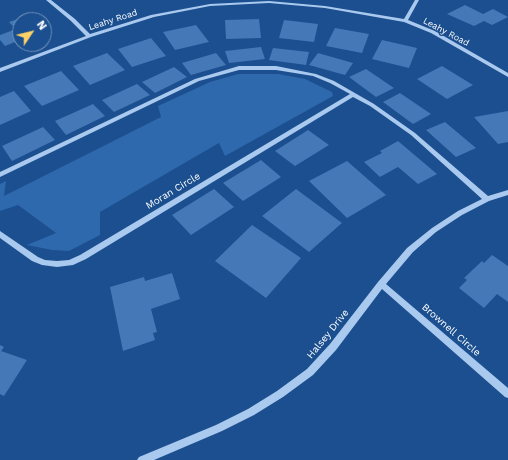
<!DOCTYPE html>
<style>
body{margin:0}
#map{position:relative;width:508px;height:460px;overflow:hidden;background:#1b4f8f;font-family:"Work Sans",sans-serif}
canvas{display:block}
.north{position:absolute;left:12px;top:12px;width:40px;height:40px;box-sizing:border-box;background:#1b4f8f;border:1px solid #7695bc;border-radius:50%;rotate:55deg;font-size:11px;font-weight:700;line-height:16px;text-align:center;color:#fff}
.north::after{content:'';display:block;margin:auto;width:14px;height:18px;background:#ffd166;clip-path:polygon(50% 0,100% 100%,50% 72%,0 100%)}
</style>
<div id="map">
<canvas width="508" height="460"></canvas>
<div class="north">N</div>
</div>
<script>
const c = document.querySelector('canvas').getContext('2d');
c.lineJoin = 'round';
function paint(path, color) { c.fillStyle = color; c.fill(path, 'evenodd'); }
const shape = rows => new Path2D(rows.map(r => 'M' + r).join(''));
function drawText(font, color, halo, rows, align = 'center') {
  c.font = font + ' "Work Sans",sans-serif'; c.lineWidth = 3; c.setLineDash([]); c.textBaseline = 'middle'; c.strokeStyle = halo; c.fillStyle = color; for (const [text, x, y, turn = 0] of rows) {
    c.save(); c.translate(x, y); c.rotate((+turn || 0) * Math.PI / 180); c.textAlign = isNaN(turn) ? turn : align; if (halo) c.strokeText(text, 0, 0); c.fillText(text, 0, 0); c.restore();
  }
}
const green = shape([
 [238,74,278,74,305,79,332,92,333,96,225,156,219,143,100,212,100,235,69,251,52,250,27,245,56,233,18,205,0,211,0,184,6,181,4,196,161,117,158,106,210,82]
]);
const building = shape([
 [465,5,483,14,493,9,508,17,492,25,484,21,474,26,447,14],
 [27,16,31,20,20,20,20,40,5,46,0,40,0,35,16,29,9,22],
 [259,19,261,38,226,39,225,20],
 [284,20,318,24,314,42,279,38],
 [196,25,209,42,175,50,163,32],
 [335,28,369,34,362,53,326,46],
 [151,38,166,56,132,67,118,49],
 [382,40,417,48,409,68,372,59],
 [261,47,265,59,229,63,225,51],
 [273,48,309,52,306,65,269,60],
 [107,53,125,70,90,85,73,66],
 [216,53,226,65,191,75,182,63],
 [318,53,353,63,345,75,309,65],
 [442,66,473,85,447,99,417,79],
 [174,67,187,77,155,93,142,82],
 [366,69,394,88,376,97,349,77],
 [61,71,79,90,42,106,24,86],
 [137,84,150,95,114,112,102,100],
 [14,91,31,111,0,125,0,97],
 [400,93,431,114,413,124,383,102],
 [93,104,105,116,66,135,55,121],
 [508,111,508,142,498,144,474,117],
 [445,122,476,148,456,157,426,130],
 [43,127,55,140,12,161,2,146],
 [308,130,329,145,295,166,275,151],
 [398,141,437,174,418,184,398,167,380,177,364,162,382,153,380,151],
 [261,160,281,177,243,201,223,183],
 [347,161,386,195,347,218,309,181],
 [214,189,234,207,191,235,172,215],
 [296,189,342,223,309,252,262,216],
 [252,225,301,258,266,298,215,261],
 [492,255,508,266,508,302,497,294,484,308,459,288,467,280,464,278,482,261,484,263],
 [172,273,180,299,151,309,157,332,153,333,155,340,123,351,110,287,144,277,145,281],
 [0,345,4,347,1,351,27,360,4,396,0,394]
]);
const minor = shape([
 [46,0,51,0,75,19,90,34,151,15,210,4,269,1,325,6,404,19,415,0,419,0,408,20,435,31,508,73,508,77,431,33,404,22,325,8,269,3,210,6,154,17,91,37,0,72,0,68,86,36,71,21,46,0],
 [239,66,276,66,316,74,334,81,374,104,415,133,488,196,508,190,508,195,489,201,462,215,436,232,413,252,386,284,508,388,508,398,505,397,382,289,336,350,313,375,283,397,254,415,222,431,154,460,137,460,139,457,216,425,248,409,277,391,307,369,330,344,378,282,407,248,432,228,458,211,482,199,411,135,370,106,353,97,86,259,73,265,57,267,42,265,32,261,0,238,0,231,38,257,45,260,57,261,69,260,80,255,350,94,330,83,313,76,276,70,239,70,199,81,0,177,0,172,195,79,239,66]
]);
const farStreetnames = [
 ["Leahy Road",113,20,-18],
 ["Leahy Road",446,32,28]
];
const streetNames = [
 ["Moran Circle",173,191,-31],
 ["Brownell Circle",451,330,41],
 ["Halsey Drive",328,334,-51]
];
paint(green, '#2e69ad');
paint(building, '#4478b7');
paint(minor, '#a9c9ee');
drawText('9px', '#fff', '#1b4f8f', farStreetnames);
drawText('10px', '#fff', '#1b4f8f', streetNames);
</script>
